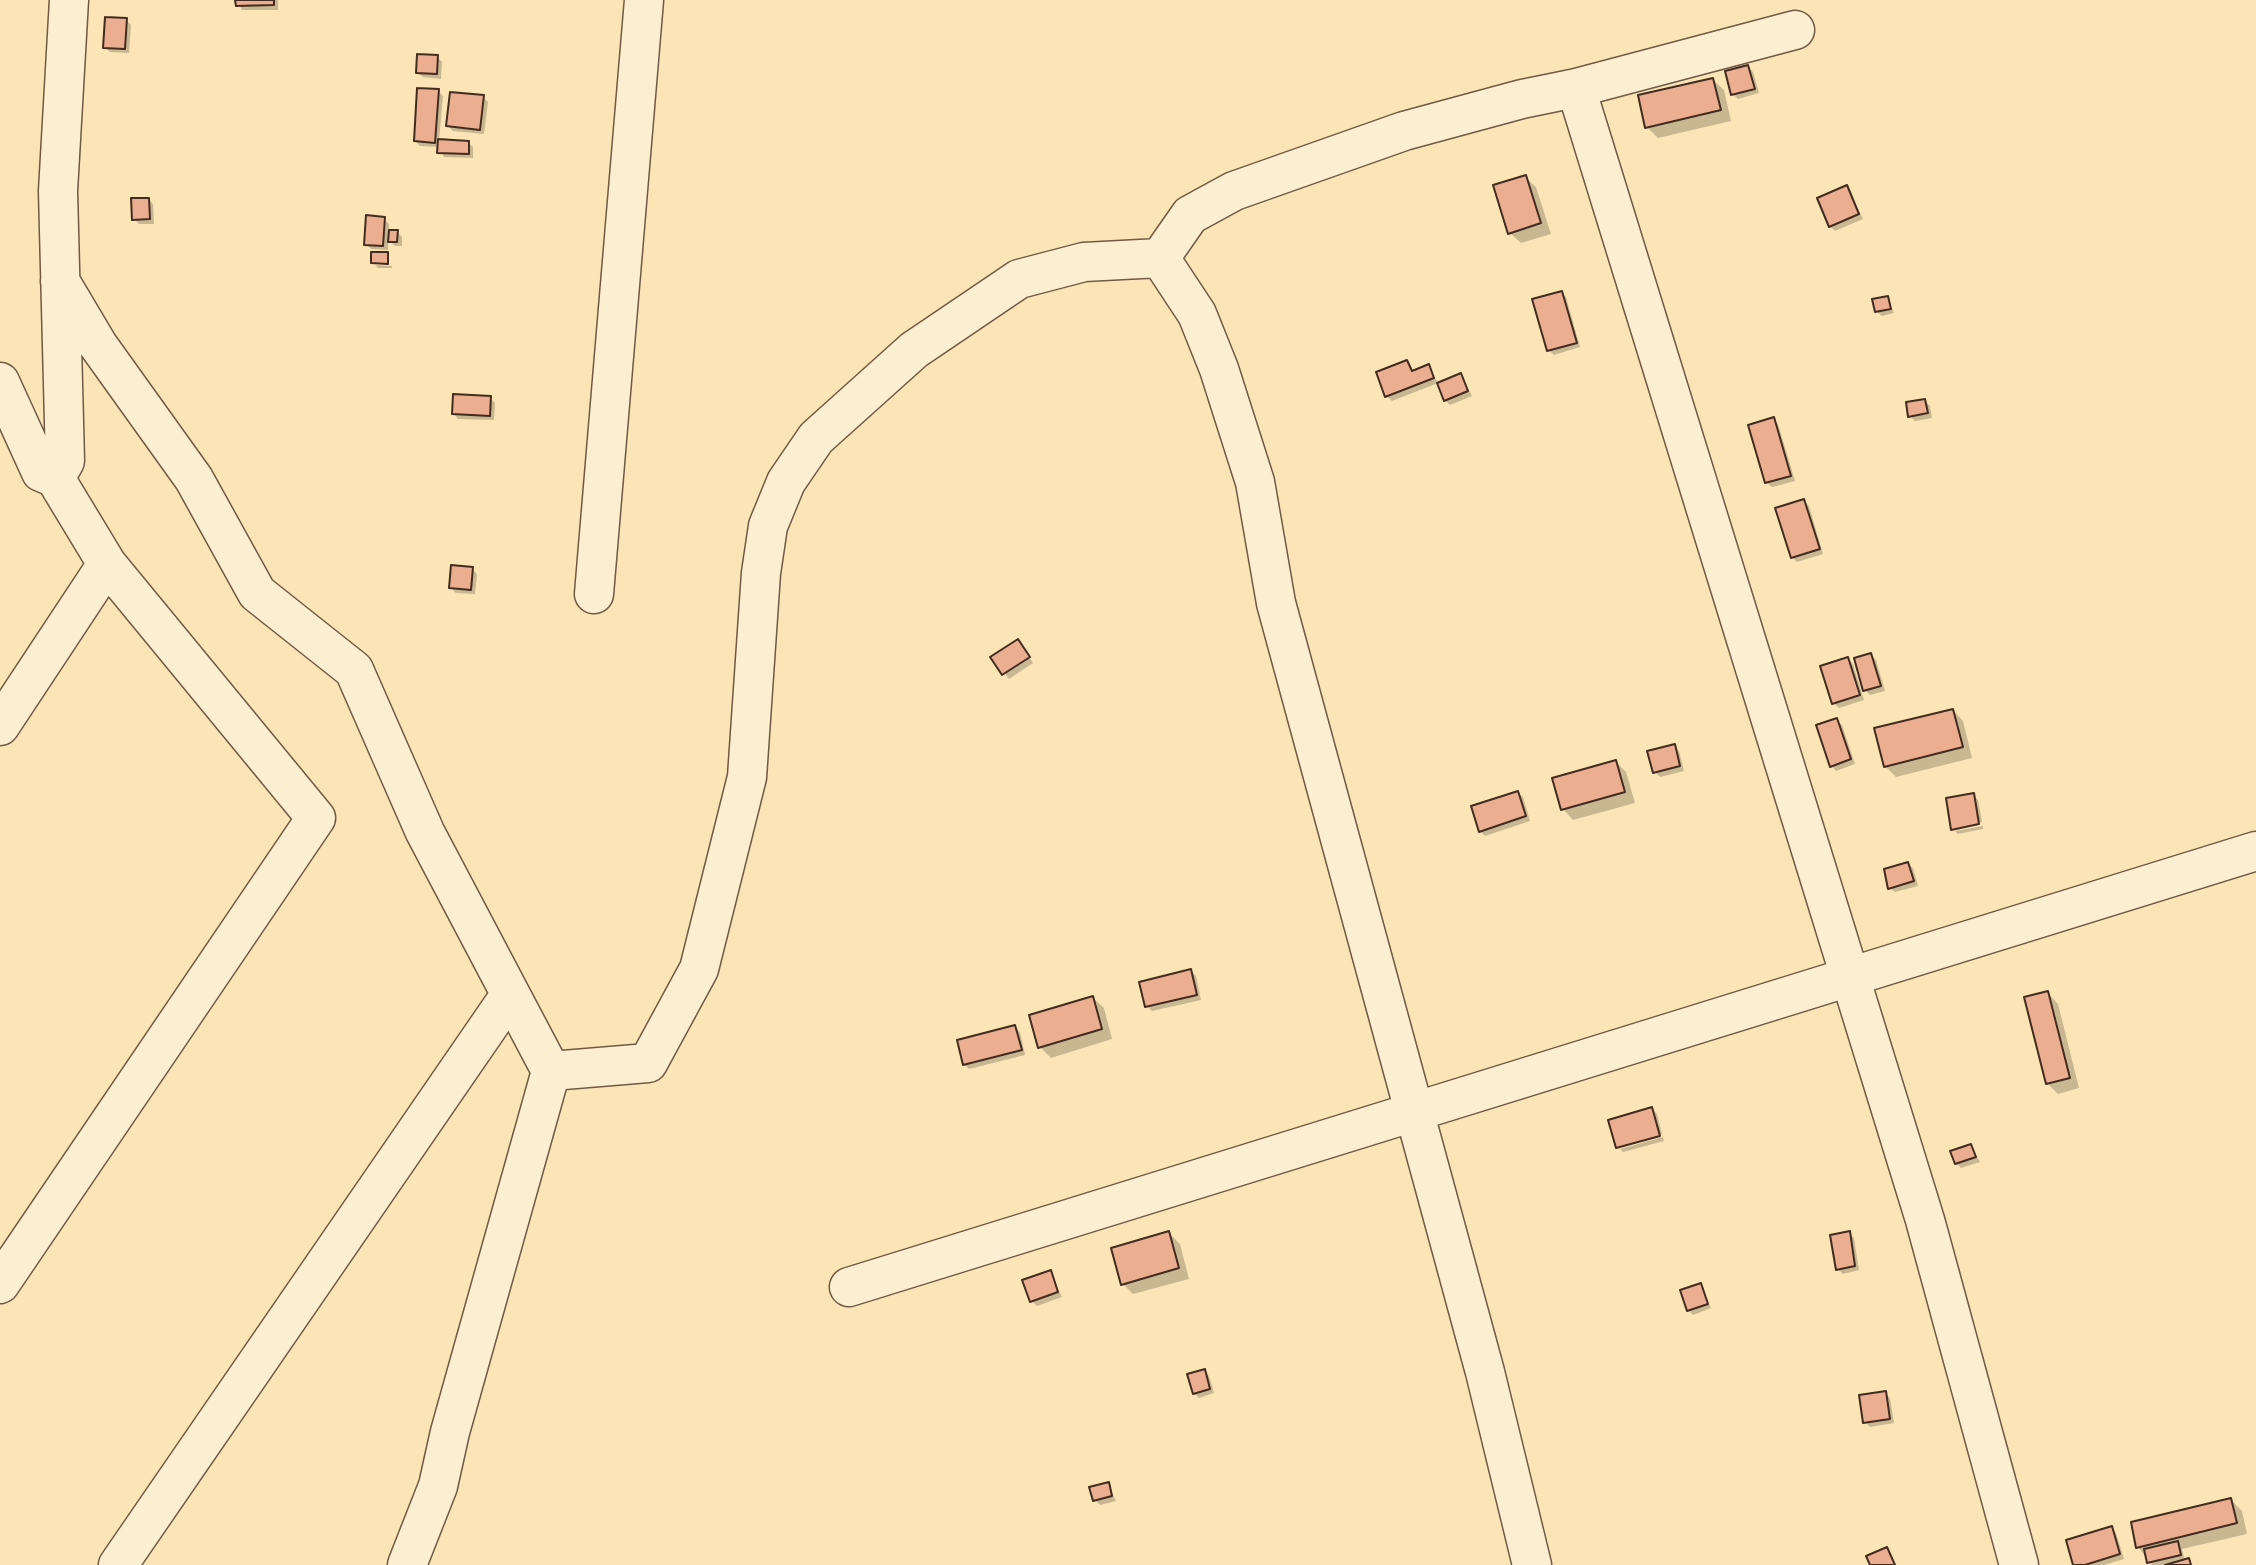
<!DOCTYPE html>
<style>
body{margin:0}
canvas{display:block;background:#fbe5b6}
</style>
<canvas width="2256" height="1565"></canvas>
<script>
const c = document.querySelector('canvas').getContext('2d');
c.lineJoin = 'round';
function paint(path, color) { c.fillStyle = color; c.fill(path, 'evenodd'); }
const shape = rows => new Path2D(rows.map(r => 'M' + r).join(''));
function strokePath(path, color, width, dash) { c.strokeStyle = color; c.lineWidth = width; c.lineCap = dash ? 'butt' : 'round'; c.setLineDash(dash || []); c.stroke(path); }
const shadow = shape([
 [237,0,278,0,278,10,242,10],
 [126,20,131,25,129,53,110,52,105,47],
 [437,57,442,62,441,79,423,77,418,73],
 [1748,67,1753,72,1759,93,1738,99,1733,94],
 [1713,80,1724,90,1731,121,1658,138,1647,127],
 [438,91,443,96,439,141,468,143,473,147,473,158,444,157,439,147,420,146,415,141],
 [483,97,488,102,484,134,453,131,448,126],
 [1525,177,1536,187,1551,234,1521,243,1510,233],
 [1847,187,1863,219,1835,231,1830,226],
 [148,199,153,204,154,224,139,224,134,219],
 [384,219,389,224,389,232,397,232,402,237,402,246,395,246,388,240,388,250,371,249,366,244],
 [375,265,392,266,392,268,378,268],
 [1561,293,1566,297,1580,347,1554,355,1549,350],
 [1887,297,1894,313,1882,316,1877,312],
 [1407,362,1414,372,1428,366,1438,383,1392,401,1387,396],
 [1461,375,1472,396,1450,405,1445,400],
 [490,398,495,403,494,420,458,419,454,414],
 [1925,401,1930,406,1932,418,1915,421,1910,416],
 [1774,419,1778,424,1795,481,1772,487,1767,483,1751,426],
 [1804,501,1809,506,1823,554,1797,562,1792,557],
 [472,569,477,574,475,594,456,593,451,588],
 [1022,646,1033,663,1009,679,993,657],
 [1871,655,1876,660,1885,691,1870,695,1865,690],
 [1848,659,1853,664,1864,700,1839,708,1834,703],
 [1953,710,1963,721,1972,758,1896,777,1885,766],
 [1837,720,1842,725,1855,764,1836,771,1832,766],
 [1674,746,1679,751,1684,771,1660,777,1655,772],
 [1616,762,1626,772,1635,803,1573,820,1563,809],
 [1518,793,1523,797,1530,821,1485,836,1480,831],
 [1973,795,1978,800,1982,822,1954,827,1954,830,1953,829],
 [1983,826,1983,829,1958,834,1955,831],
 [1908,864,1913,868,1918,886,1895,892,1890,888],
 [1191,971,1196,976,1201,1000,1152,1011,1147,1006],
 [2048,993,2058,1004,2079,1088,2058,1094,2047,1083],
 [1093,998,1104,1008,1112,1039,1051,1058,1040,1047],
 [1015,1027,1020,1032,1025,1055,969,1069,964,1064],
 [1652,1109,1657,1114,1662,1134,1618,1148,1611,1121],
 [1663,1137,1664,1141,1623,1152,1620,1149],
 [1971,1146,1980,1162,1961,1168,1956,1163],
 [1169,1233,1180,1244,1189,1279,1133,1294,1123,1284],
 [1849,1233,1854,1238,1859,1270,1843,1274,1838,1269],
 [1050,1272,1062,1297,1037,1306,1032,1301],
 [1701,1285,1711,1308,1693,1315,1688,1310],
 [1204,1371,1209,1376,1214,1393,1199,1398,1194,1393],
 [1885,1393,1890,1398,1894,1423,1870,1427,1865,1422],
 [1108,1484,1116,1501,1100,1505,1095,1500],
 [2231,1500,2242,1511,2247,1534,2182,1549,2185,1561,2193,1565,2152,1565,2138,1547],
 [2111,1528,2116,1533,2124,1559,2104,1565,2075,1565]
]);
const building = shape([
 [235,0,274,0,274,5,236,6,235,0],
 [105,17,127,18,125,49,103,48,105,17],
 [417,54,438,55,437,74,416,73,417,54],
 [1748,65,1755,89,1731,95,1725,71,1748,65],
 [1713,78,1721,110,1645,128,1638,95,1713,78],
 [417,88,439,89,435,143,414,141,417,88],
 [450,92,484,95,480,130,446,126,450,92],
 [438,139,469,141,469,154,437,153,438,139],
 [1526,175,1541,223,1508,234,1493,185,1526,175],
 [1847,185,1859,214,1829,227,1817,198,1847,185],
 [131,198,149,198,150,219,132,220,131,198],
 [366,215,385,217,383,246,364,245,366,215],
 [389,230,398,230,397,242,388,242,389,230],
 [371,252,388,252,388,264,371,263,371,252],
 [1562,291,1577,343,1547,351,1532,299,1562,291],
 [1888,296,1891,309,1875,312,1872,299,1888,296],
 [1407,360,1412,371,1429,364,1434,378,1385,397,1376,372,1407,360],
 [1461,373,1468,391,1444,401,1437,383,1461,373],
 [453,394,491,396,490,416,452,414,453,394],
 [1925,399,1928,413,1908,417,1906,402,1925,399],
 [1774,417,1791,476,1765,483,1748,425,1774,417],
 [1804,499,1820,549,1791,558,1775,508,1804,499],
 [451,565,473,567,471,590,449,588,451,565],
 [1018,639,1030,657,1002,675,990,657,1018,639],
 [1871,653,1881,686,1863,691,1854,658,1871,653],
 [1848,657,1860,695,1832,704,1820,666,1848,657],
 [1953,709,1963,747,1884,767,1874,728,1953,709],
 [1837,718,1851,759,1830,767,1816,725,1837,718],
 [1675,744,1680,766,1653,773,1647,751,1675,744],
 [1616,760,1625,792,1561,810,1552,778,1616,760],
 [1518,791,1526,816,1479,832,1471,806,1518,791],
 [1974,793,1979,824,1951,830,1946,798,1974,793],
 [1908,862,1914,881,1888,889,1884,869,1908,862],
 [1191,969,1197,995,1145,1007,1139,982,1191,969],
 [2048,991,2070,1078,2046,1084,2024,997,2048,991],
 [1093,996,1102,1029,1038,1048,1029,1015,1093,996],
 [1015,1025,1022,1050,963,1065,957,1040,1015,1025],
 [1652,1107,1660,1136,1616,1148,1608,1120,1652,1107],
 [1971,1144,1976,1157,1955,1164,1950,1151,1971,1144],
 [1169,1231,1179,1268,1121,1285,1111,1248,1169,1231],
 [1850,1231,1855,1266,1836,1270,1830,1235,1850,1231],
 [1051,1270,1058,1292,1030,1302,1022,1280,1051,1270],
 [1701,1283,1708,1304,1687,1311,1680,1290,1701,1283],
 [1205,1369,1210,1389,1193,1394,1187,1374,1205,1369],
 [1886,1391,1890,1419,1863,1423,1859,1395,1886,1391],
 [1109,1482,1112,1496,1093,1501,1089,1487,1109,1482],
 [2231,1498,2237,1523,2136,1548,2131,1522,2231,1498],
 [2112,1526,2120,1554,2085,1565,2073,1565,2066,1540,2112,1526],
 [2178,1541,2181,1555,2147,1563,2144,1549,2178,1541],
 [1887,1547,1895,1565,1870,1565,1866,1556,1887,1547],
 [2189,1558,2191,1565,2165,1565,2189,1558]
]);
const street = shape([
 [1795,30,1576,88,1925,1220,2019,1565],
 [1160,258,1197,314,1219,369,1255,482,1276,603,1485,1372,1532,1565],
 [1160,258,1190,215,1234,191,1404,131,1522,99,1576,88],
 [60,281,98,345,194,479,257,593,354,670,425,832,551,1071,648,1063,699,969,747,777,761,573,768,526,786,482,816,438,914,350,1019,279,1084,262,1160,258],
 [0,382,41,472,55,478,65,461,58,191,69,0],
 [594,594,644,0],
 [0,726,107,564,55,478],
 [0,1284,316,818,107,564],
 [849,1287,2256,851],
 [118,1565,510,995],
 [407,1565,438,1486,450,1432,551,1071]
]);
paint(shadow, '#0003');
paint(building, '#ebae90');
strokePath(building, '#422c1f', 2);
strokePath(street, '#705a45', 41);
strokePath(street, '#fceed0', 38);
</script>
